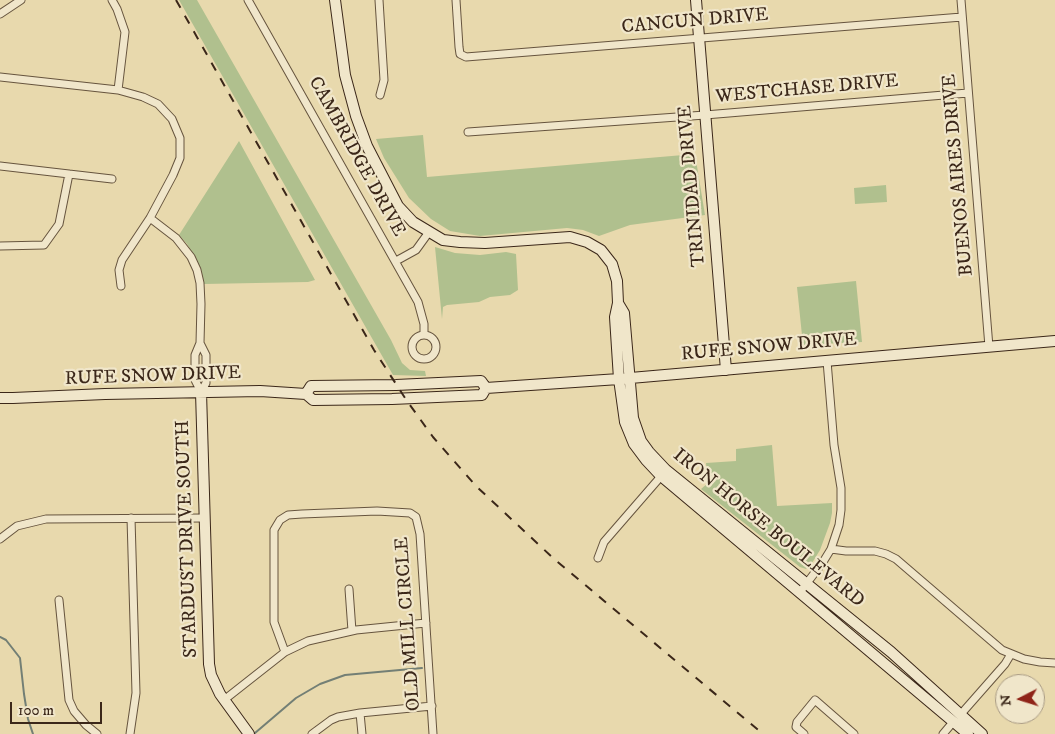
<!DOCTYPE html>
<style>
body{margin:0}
#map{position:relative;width:1055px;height:734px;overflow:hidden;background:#e8d9ad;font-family:"IM FELL DW Pica",serif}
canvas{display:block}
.north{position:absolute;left:995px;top:674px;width:50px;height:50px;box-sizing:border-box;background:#f0e6ca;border:1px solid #a89a83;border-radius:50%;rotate:265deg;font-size:14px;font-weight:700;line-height:20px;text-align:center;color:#3b2719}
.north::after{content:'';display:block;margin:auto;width:18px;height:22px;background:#8f2418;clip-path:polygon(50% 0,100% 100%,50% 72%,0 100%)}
.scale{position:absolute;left:10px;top:702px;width:92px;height:22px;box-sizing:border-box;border:2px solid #3b2719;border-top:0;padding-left:6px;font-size:15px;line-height:18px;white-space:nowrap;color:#3b2719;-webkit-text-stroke:4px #f0e6ca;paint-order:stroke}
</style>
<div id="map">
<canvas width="1055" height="734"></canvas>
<div class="north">N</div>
<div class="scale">100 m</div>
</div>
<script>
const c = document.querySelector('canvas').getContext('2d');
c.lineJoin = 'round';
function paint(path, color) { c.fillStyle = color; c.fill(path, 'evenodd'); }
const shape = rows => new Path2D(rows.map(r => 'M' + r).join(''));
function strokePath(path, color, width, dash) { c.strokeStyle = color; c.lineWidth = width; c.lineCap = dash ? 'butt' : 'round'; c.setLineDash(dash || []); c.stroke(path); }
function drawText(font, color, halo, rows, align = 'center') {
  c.font = font + ' "IM FELL DW Pica",serif'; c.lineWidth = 4.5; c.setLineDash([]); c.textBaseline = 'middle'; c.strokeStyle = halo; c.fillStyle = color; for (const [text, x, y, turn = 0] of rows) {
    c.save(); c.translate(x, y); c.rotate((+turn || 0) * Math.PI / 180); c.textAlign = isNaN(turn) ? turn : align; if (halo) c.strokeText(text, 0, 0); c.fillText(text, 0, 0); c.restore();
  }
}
const green = shape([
 [179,0,197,0,391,340,402,363,410,370,425,371,426,376,393,375],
 [423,135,427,177,695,154,705,215,630,225,599,236,583,230,567,228,480,236,450,231,431,219,409,198,384,158,376,139],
 [239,141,315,280,308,282,204,284,200,267,187,244,179,235],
 [886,185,887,202,855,204,854,188],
 [435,247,455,253,480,255,506,252,516,254,518,290,510,295,490,297,479,302,447,305,443,307,442,319],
 [856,281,862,342,803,345,797,287],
 [772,445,777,506,832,503,832,513,830,523,820,550,812,563,806,569,800,567,701,489,708,483,706,463,736,461,736,449]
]);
const stream = shape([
 [0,637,6,640,20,658,24,694,28,719,33,734],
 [255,733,296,698,320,684,345,675,422,668]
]);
const street = shape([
 [112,0,117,9,125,32,118,90],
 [248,0,418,302,424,324,424,335],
 [379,0,384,80,380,95],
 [456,0,459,47,460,54,466,57,962,17],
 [961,0,989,347],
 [0,14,21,0],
 [0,77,118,90,143,97,158,104,172,119,180,138,180,158,173,175,150,218,122,260,119,270,121,286],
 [468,132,705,115,968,93],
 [0,166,112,179],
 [150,218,176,238,191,257,197,270,200,283,201,304,200,343,195,355,195,380,201,392],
 [0,246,44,245,59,224,69,174],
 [396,261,416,250,429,232],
 '412 347a12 12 0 1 1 24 0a12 12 0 1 1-24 0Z',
 [200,343,206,355,206,383,201,392],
 [0,539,17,526,46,519,204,518],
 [831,549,846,551,875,551,886,554,896,559,1002,650,1024,659,1040,662,1055,663],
 [598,558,604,542,663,474],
 [349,589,352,631],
 [800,592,823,562,831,549,839,525,841,510,841,488,834,445,827,361],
 [59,600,69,700,74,711,86,725,97,734],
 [285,652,274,622,274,530,280,520,288,515,302,514,377,511,410,513,416,517,420,534,433,734],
 [224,700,285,652,308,641,356,630,426,623],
 [360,713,362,734],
 [961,714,1005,664,1011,654],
 [130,734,136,693,131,518],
 [312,734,331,720,338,717,360,713,432,706],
 [804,734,796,727,797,722,815,700,854,734],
 [943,734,954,721]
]);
const secondary = shape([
 [335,0,345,75,356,116,367,146,398,206,413,222,443,240,460,242,485,243,570,237,587,242,601,250,612,264,617,281,618,303,615,317,619,379,625,422,634,444,646,460,661,476,968,734],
 [696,0,726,370],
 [618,303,624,313,633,418,641,441,649,452,666,470,891,652,982,734],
 [486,388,619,379,1055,341],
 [201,392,209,664,211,675,220,694,249,734],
 [306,394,311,386,396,385,481,381,486,388],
 [0,398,13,398,105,394,260,391,306,394,313,400,392,399,482,395,486,388]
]);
const rail = shape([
 [176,0,374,350,407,401,433,437,476,486,553,558,763,734]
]);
const streetNames = [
 ["CANCUN DRIVE",695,22,-5],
 ["WESTCHASE DRIVE",807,90,-5],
 ["CAMBRIDGE DRIVE",356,157,61],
 ["BUENOS AIRES DRIVE",959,175,-95],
 ["TRINIDAD DRIVE",693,186,-95],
 ["RUFE SNOW DRIVE",769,348,-5],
 ["RUFE SNOW DRIVE",153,377,-2],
 ["IRON HORSE BOULEVARD",768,529,39],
 ["STARDUST DRIVE SOUTH",188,539,-92],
 ["OLD MILL CIRCLE",409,624,-94]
];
paint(green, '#b0c08e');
strokePath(stream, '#737f75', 2);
strokePath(street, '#66543e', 9);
strokePath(secondary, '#3b2719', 12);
strokePath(street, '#f0e6ca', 7);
strokePath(secondary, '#f0e6ca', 10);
strokePath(rail, '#3b2719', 2, [9, 9]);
drawText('19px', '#3b2719', '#f0e6ca', streetNames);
</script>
